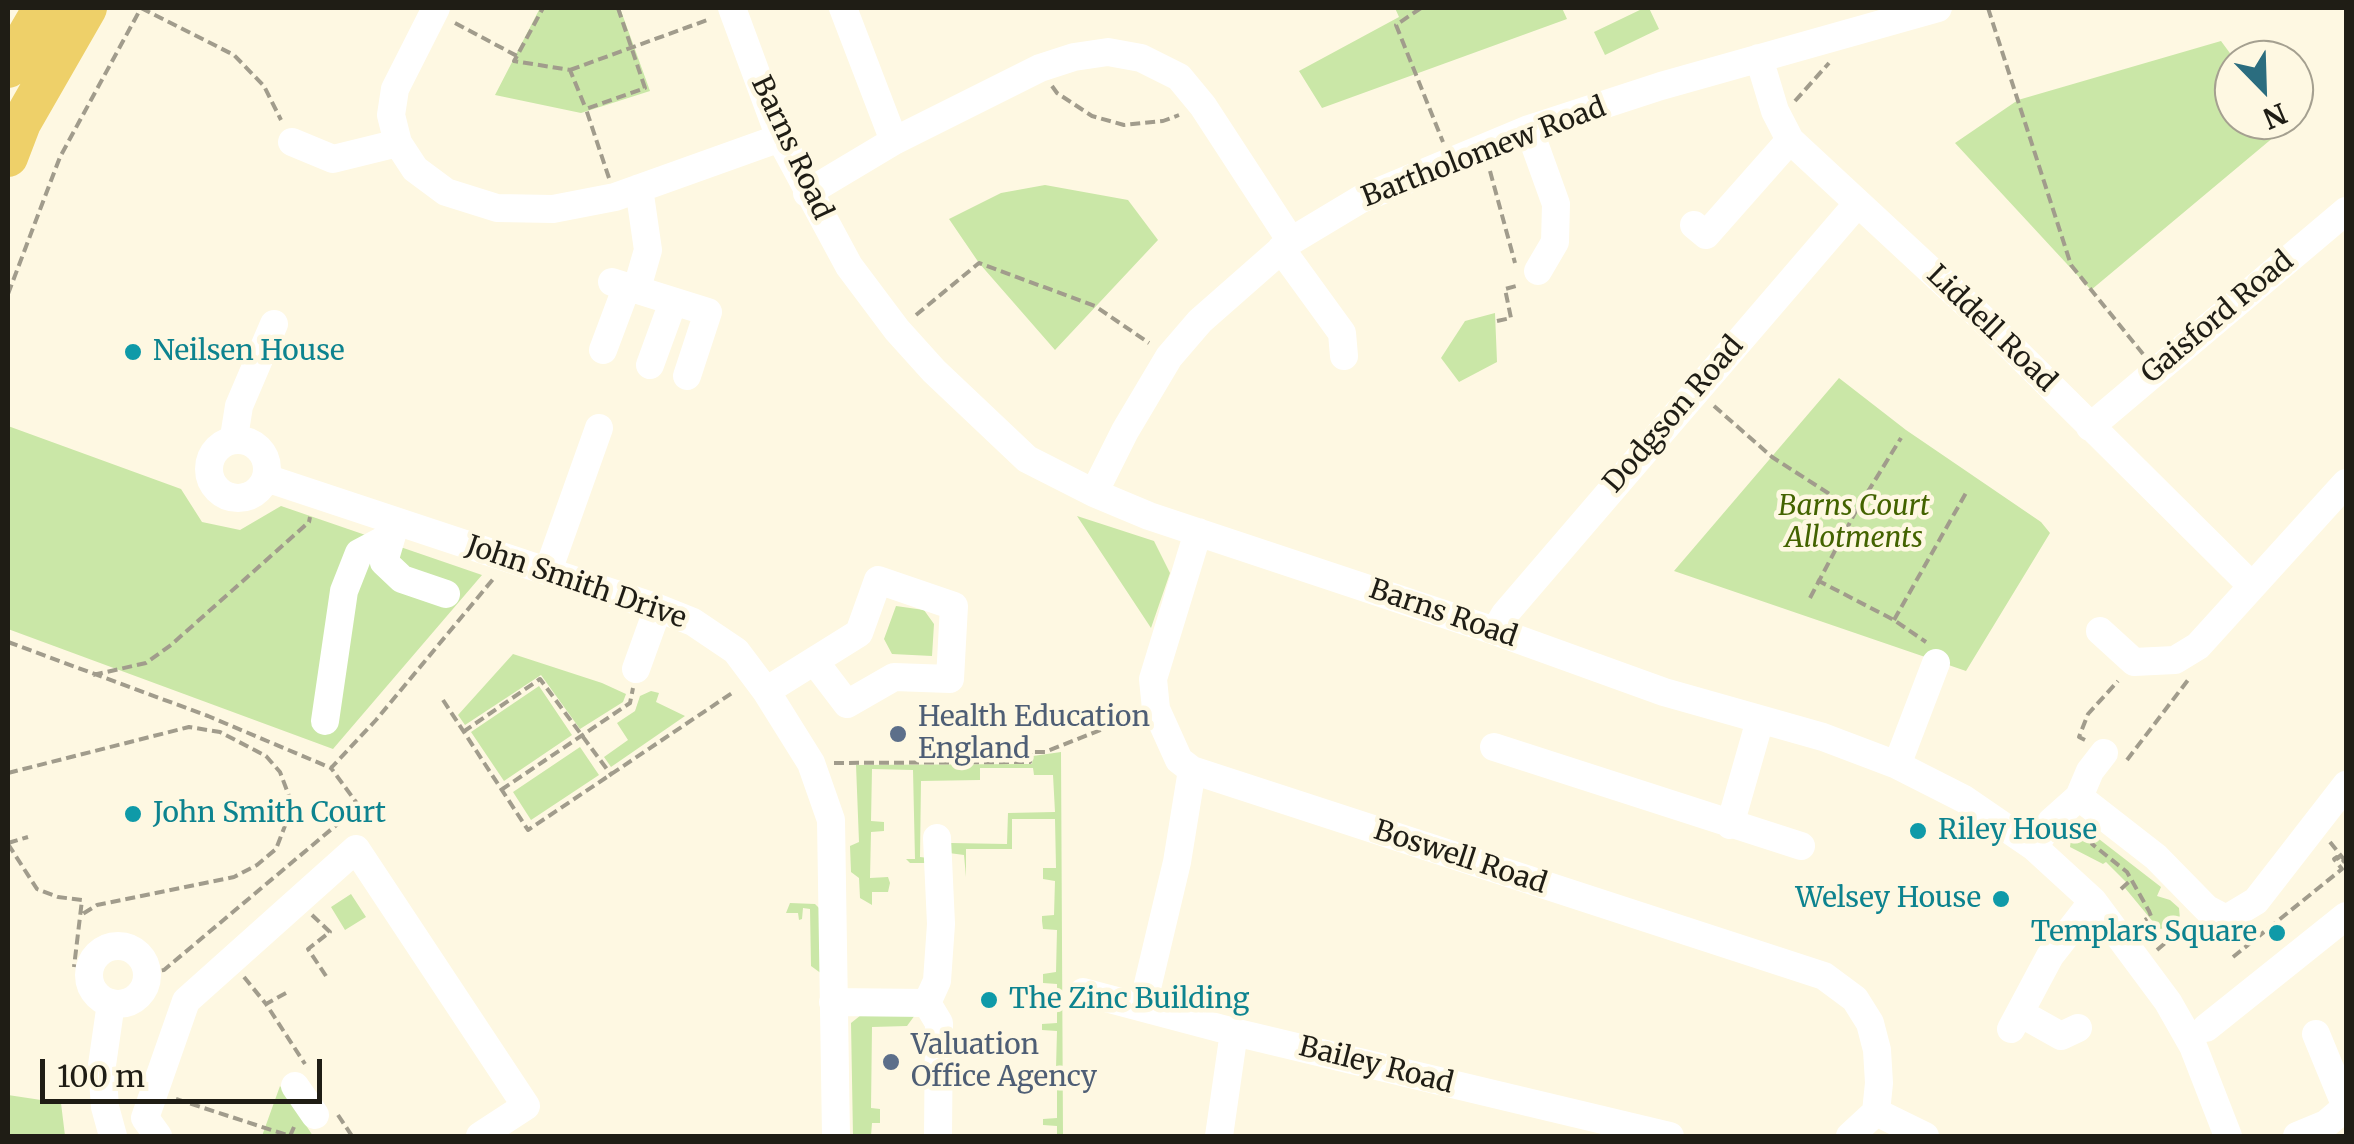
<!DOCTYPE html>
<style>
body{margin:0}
#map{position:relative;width:2354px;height:1144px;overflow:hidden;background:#fef8e2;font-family:Merriweather,serif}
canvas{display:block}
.frame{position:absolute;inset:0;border:10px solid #1f1d15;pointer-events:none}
.north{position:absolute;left:2214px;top:40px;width:100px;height:100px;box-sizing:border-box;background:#fef8e2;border:2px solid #a5a090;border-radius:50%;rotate:157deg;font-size:28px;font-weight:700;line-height:40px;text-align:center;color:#1f1d15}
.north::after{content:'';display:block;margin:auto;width:35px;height:45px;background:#2b6d7f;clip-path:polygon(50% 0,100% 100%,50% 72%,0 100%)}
.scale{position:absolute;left:40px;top:1059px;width:282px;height:45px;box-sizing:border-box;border:5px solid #1f1d15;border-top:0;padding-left:12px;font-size:30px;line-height:35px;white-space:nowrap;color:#1f1d15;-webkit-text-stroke:8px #fef8e2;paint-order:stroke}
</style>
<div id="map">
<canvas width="2354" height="1144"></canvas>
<div class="frame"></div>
<div class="north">N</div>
<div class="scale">100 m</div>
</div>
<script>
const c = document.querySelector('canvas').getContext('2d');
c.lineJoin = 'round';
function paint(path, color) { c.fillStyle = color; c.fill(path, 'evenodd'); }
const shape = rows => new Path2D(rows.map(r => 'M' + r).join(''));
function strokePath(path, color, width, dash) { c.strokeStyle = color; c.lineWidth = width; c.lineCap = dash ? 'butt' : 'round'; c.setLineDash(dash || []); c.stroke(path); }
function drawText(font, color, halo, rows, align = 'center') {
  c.font = font + ' Merriweather,serif'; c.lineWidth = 9; c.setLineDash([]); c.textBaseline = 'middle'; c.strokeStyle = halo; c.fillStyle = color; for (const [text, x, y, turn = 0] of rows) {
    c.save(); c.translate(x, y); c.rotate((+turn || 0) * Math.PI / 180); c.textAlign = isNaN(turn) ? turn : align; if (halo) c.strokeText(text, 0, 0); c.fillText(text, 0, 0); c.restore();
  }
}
const green = shape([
 [540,8,620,8,650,91,581,113,495,95],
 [1395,8,1562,8,1567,19,1322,108,1299,71,1399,17],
 [1644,8,1649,8,1659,29,1605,55,1594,32],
 [2221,41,2235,60,2234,120,2282,120,2287,126,2091,290,1955,143,2018,100],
 [1045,185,1128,200,1158,240,1055,350,979,263,949,219,1001,193],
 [1495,313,1497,362,1459,382,1441,358,1465,321],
 [1839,378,1906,430,2041,522,2050,533,1966,671,1674,571],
 [8,426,181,489,202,522,240,530,281,506,482,575,333,749,8,629],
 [1077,516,1154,541,1170,573,1151,628],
 [896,606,924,610,934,624,932,656,892,654,884,639],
 [513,654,602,683,626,694,623,702,580,729,541,675,465,725,458,715],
 [539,686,572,735,504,781,471,732],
 [651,691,659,693,656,702,685,716,611,767,604,757,628,740,617,723,635,711,640,696],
 [580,747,599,775,531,820,513,792],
 [1061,752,1063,1136,1057,1136,1057,1126,1043,1125,1043,1119,1057,1118,1057,1077,1040,1076,1040,1069,1056,1068,1057,1031,1042,1030,1042,1024,1057,1023,1057,984,1043,983,1043,974,1056,972,1057,930,1043,929,1042,921,1042,916,1054,915,1055,881,1043,879,1043,868,1056,868,1055,819,1012,819,1012,849,966,849,966,877,964,855,949,853,951,843,1007,844,1008,813,1055,812,1053,775,1034,775,1033,768,980,768,980,780,921,781,920,857,929,858,929,863,910,863,906,859,915,859,913,770,872,769,871,821,884,822,884,831,871,832,870,878,888,877,890,883,888,892,872,892,872,905,860,898,859,878,851,872,850,846,859,842,856,765,1032,764,1033,756],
 [2086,829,2161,887,2157,896,2170,900,2179,908,2180,919,2176,927,2159,929,2125,888,2128,884,2106,862,2103,864,2070,847,2072,832],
 [351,894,366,917,345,930,331,907],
 [790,903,815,904,823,912,822,974,811,966,810,909,803,908,802,919,799,920,798,913,786,913],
 [861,1015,915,1015,907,1026,872,1027,871,1108,880,1109,880,1123,872,1123,871,1136,853,1136,851,1023],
 [280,1086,313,1136,262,1136],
 [8,1095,61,1103,65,1136,8,1136]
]);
const path = shape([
 [141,8,234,55,264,86,281,120],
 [1421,8,1396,25,1443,142],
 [1988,8,2071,265,2143,354],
 [455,23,517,56,543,8],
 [517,56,514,61,570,70,586,109],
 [570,70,710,19],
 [1052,86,1057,93,1092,116,1124,125,1163,121,1179,115],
 [1795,101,1829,63],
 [1490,171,1515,263],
 [609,178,586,109,645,88,618,8],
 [8,294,60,157,141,8],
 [916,315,979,263,1095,306,1149,343],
 [1497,321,1511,318,1505,289,1520,285],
 [1714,406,1772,457,1856,511],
 [1817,580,1894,620,1926,642],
 [1810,598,1856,511,1901,438],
 [1894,620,1966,493],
 [8,642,208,716,331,768,376,720,494,578],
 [93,675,146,663,171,645,309,522,310,517],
 [443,700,528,830,735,691],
 [463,732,540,679,612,776],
 [2085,740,2079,737,2088,714,2118,681],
 [2127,760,2188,680],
 [834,763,1030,762,1031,752,1045,752,1133,717],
 [943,763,943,755,957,755],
 [8,773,189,727,220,732,266,756,280,772,292,804,288,818,276,849,257,865,234,877,97,905,81,915],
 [501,790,630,703,633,688],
 [2094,839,2092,844,2127,872,2149,911,2151,916,2145,920],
 [2330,842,2346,862],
 [8,843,28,837],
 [8,844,37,889,58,897,82,900,74,967],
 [2121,889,2131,880],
 [312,915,330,932,308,949,326,976],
 [2157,950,2188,924],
 [2233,957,2342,869,2334,859,2337,857,2341,863,2345,860],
 [147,973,164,970,359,806,331,768],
 [244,977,266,1004],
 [286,993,266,1004,305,1064],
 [176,1099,290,1136,294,1127],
 [338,1115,352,1136]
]);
const minor = shape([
 [436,8,395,89,391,115,398,143,415,169,446,192,497,208,553,209,615,197,780,138],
 [732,8,780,138,849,266,897,330,934,371,1027,459,1094,493,1149,516,1495,631,1664,692,1823,737,1897,765,1964,799,2034,847,2093,901,2168,1002,2193,1046,2228,1136],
 [843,8,894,141],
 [1759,58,1775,111,1790,140,1983,319,2251,585],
 [1529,129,1556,204,1555,242,1538,271],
 [292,142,333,159,398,143],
 [807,193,894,141,1040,68,1074,57,1108,52,1141,58,1179,77,1203,106,1291,241],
 [1694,225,1706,235,1790,140],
 [1281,249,1342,333,1344,356],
 [612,282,708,312,687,376],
 [637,288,648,250,639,188],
 [603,350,627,286],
 [650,365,673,302],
 [2090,427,2346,211],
 [237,439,235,431,239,406,274,324],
 '209 469a29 29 0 1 1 58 0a29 29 0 1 1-58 0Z',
 [266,478,658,608,693,622,736,651,766,691,811,763,831,820,836,1136],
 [1094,493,1125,431,1169,357,1200,321,1291,241,1361,199,1529,129,1661,86,1938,8],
 [394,528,384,562,402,579,446,594],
 [1198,532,1153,679,1156,709,1179,760,1192,770,1824,976,1855,999,1870,1023,1877,1050,1879,1083,1876,1112],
 [548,571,599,428],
 [1495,631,1505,614,1858,203],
 [2100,631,2134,662,2175,660,2198,646,2346,483],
 [636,669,658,608],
 [766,691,859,633,878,580,954,606,950,679,894,677,847,704,815,662],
 [325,721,344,591,359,553,391,536],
 [1494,747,1801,846],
 [1897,765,1936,663],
 [2079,797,2090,771,2104,753],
 [1730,825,1760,720],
 [2034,847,2051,822,2079,797,2156,857,2207,909,2226,919,2256,901,2346,785],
 '89 975a29 29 0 1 1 58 0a29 29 0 1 1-58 0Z',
 [1083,992,1234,1032,1670,1136],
 [833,1002,927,1003],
 [111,1003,102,1065,105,1107,113,1136],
 [927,1003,937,981,941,924,937,838],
 [927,1003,939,1023,938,1136],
 [1143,1005,1177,862,1192,770],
 [2020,1013,2061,1036,2078,1028],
 [2206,1028,2346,916],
 [2011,1029,2050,956,2093,901],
 [295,1086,315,1115],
 [1876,1112,1925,1136],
 [158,1136,145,1118,186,1001,356,849,526,1106,480,1136],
 [1219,1136,1234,1032],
 [1850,1136,1876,1112],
 [2297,1136,2326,1124,2346,1107,2316,1034]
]);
const highway = shape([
 [8,68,43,8],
 [8,157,21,123,87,8]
]);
const markers = [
 [133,352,10,"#0f9aa8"],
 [898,734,10,"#5c6f8a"],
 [133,814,10,"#0f9aa8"],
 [1918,831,10,"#0f9aa8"],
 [2001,899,10,"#0f9aa8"],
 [2277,933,10,"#0f9aa8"],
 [989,1000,10,"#0f9aa8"],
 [891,1062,10,"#5c6f8a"]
];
const streetNames = [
 ["Barns Road",791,148,65],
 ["Bartholomew Road",1484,153,-21],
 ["Gaisford Road",2218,318,-40],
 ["Liddell Road",1991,329,44],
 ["Dodgson Road",1674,415,-49],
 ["John Smith Drive",576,583,19],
 ["Barns Road",1443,614,19],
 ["Boswell Road",1460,858,18],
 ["Bailey Road",1376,1066,14]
];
const cultureNames = [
 ["Neilsen House",153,352],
 ["John Smith Court",153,814],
 ["Riley House",1938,831],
 ["Welsey House",1981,899,"right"],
 ["Templars Square",2257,933,"right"],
 ["The Zinc Building",1009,1000]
];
const parkNames = [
 ["Barns Court",1854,507],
 ["Allotments",1854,539]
];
const serviceNames = [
 ["Health Education",918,718],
 ["England",918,750],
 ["Valuation",911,1046],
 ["Office Agency",911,1078]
];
paint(green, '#cae7a7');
strokePath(path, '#a19c8c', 4, [10, 5]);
strokePath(minor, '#fff', 28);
strokePath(highway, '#eed069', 40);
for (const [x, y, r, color] of markers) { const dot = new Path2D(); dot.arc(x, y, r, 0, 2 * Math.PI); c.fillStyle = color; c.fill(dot); strokePath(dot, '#fef8e2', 4); }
drawText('28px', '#1f1d15', '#fef8e2', streetNames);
drawText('28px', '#0d838f', '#fef8e2', cultureNames, 'left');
drawText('italic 28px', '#436300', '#fef8e2', parkNames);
drawText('28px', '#4e5e75', '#fef8e2', serviceNames, 'left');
</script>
